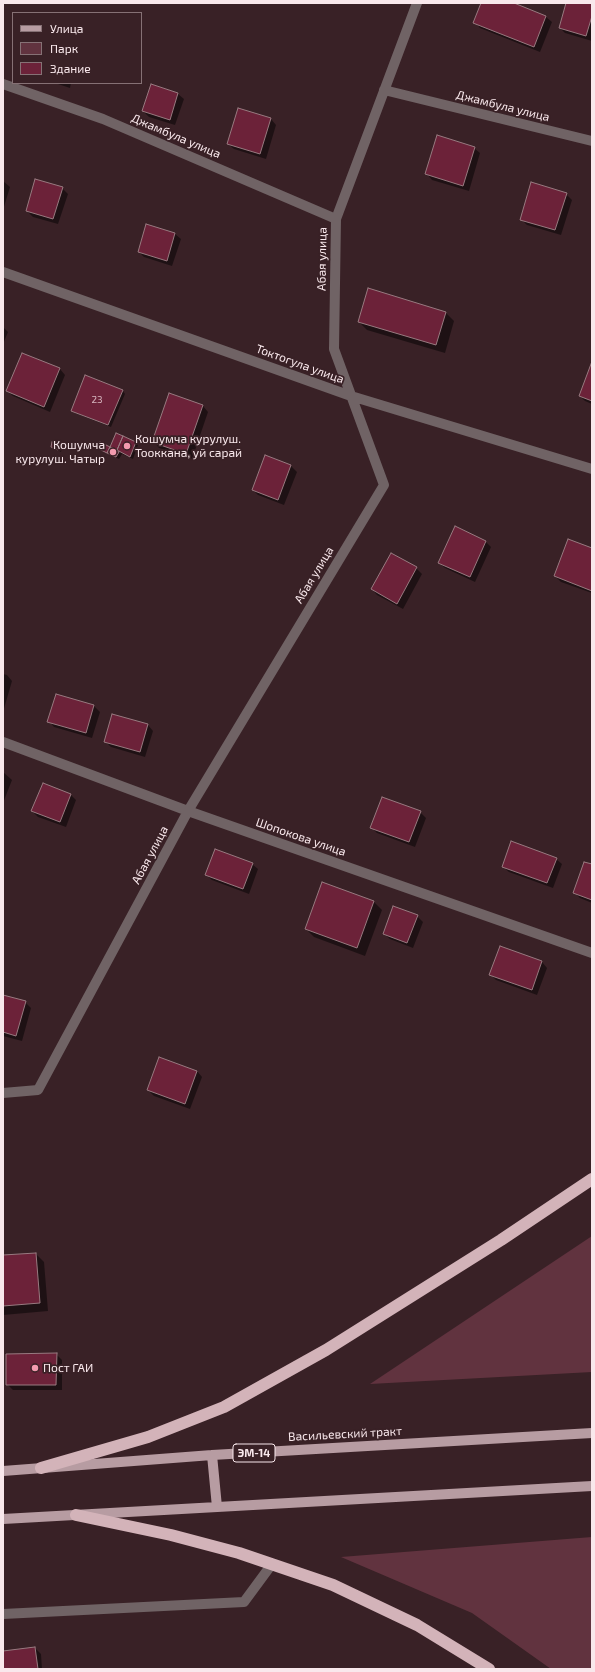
<!DOCTYPE html>
<meta charset="utf-8">
<style>
body{margin:0}
#map{position:relative;width:595px;height:1672px;overflow:hidden;background:#392126;font-family:"Exo 2",sans-serif}
canvas{display:block}
.frame{position:absolute;inset:0;border:4px solid #f9e8ec;pointer-events:none}
.legend{position:absolute;left:12px;top:12px;width:130px;height:72px;box-sizing:border-box;background:#392126;border:1px solid #867175;margin:0;padding:5px 7px;list-style:none;font-size:12px;color:#f9e8ec}
.legend li{display:flex;align-items:center;gap:8px;height:20px}
.legend b{width:20px;border:1px solid #867175}
</style>
<div id="map">
<canvas width="595" height="1672"></canvas>
<div class="frame"></div>
<ul class="legend">
<li><b style="height:5px;background:#b79ca2"></b>Улица</li>
<li><b style="height:11px;background:#61333f"></b>Парк</li>
<li><b style="height:11px;background:#6c2239"></b>Здание</li>
</ul>
</div>
<script>
const c = document.querySelector('canvas').getContext('2d');
c.lineJoin = 'round';
function paint(path, color) { c.fillStyle = color; c.fill(path, 'evenodd'); }
const shape = rows => new Path2D(rows.map(r => 'M' + r).join(''));
function strokePath(path, color, width, dash) { c.strokeStyle = color; c.lineWidth = width; c.lineCap = dash ? 'butt' : 'round'; c.setLineDash(dash || []); c.stroke(path); }
function drawText(font, color, halo, rows, align = 'center') {
  c.font = font + ' "Exo 2",sans-serif'; c.lineWidth = 3.5; c.setLineDash([]); c.textBaseline = 'middle'; c.strokeStyle = halo; c.fillStyle = color; for (const [text, x, y, turn = 0] of rows) {
    c.save(); c.translate(x, y); c.rotate((+turn || 0) * Math.PI / 180); c.textAlign = isNaN(turn) ? turn : align; if (halo) c.strokeText(text, 0, 0); c.fillText(text, 0, 0); c.restore();
  }
}
const green = shape([
 [592,1235,592,1372,370,1384,592,1236],
 [592,1537,592,1669,551,1669,472,1613,341,1557]
]);
const shadow = shape([
 [482,3,511,3,546,17,552,22,540,52,480,28,475,22],
 [567,3,592,3,592,41,565,33,560,28],
 [55,83,71,83,70,88],
 [152,85,178,94,184,99,175,125,149,117,143,111],
 [239,109,271,119,276,125,266,159,234,149,228,144],
 [474,148,480,153,469,191,432,180,427,174],
 [3,181,10,187,3,210],
 [62,188,68,194,58,224,33,217,27,211],
 [566,194,572,200,561,235,527,225,521,219],
 [147,225,175,234,181,239,172,266,144,257,139,252],
 [446,313,454,321,445,353,367,330,359,322],
 [3,327,8,332,3,344],
 [22,354,60,369,65,375,50,412,13,396,7,391],
 [592,366,592,404,585,401,580,396],
 [86,376,123,391,125,394,111,427,75,413,73,410],
 [170,395,203,406,208,412,192,459,159,448,154,442],
 [117,434,138,445,133,459,122,454,119,459,98,448,110,448],
 [59,445,62,448,61,452,52,447],
 [265,456,291,466,297,472,284,505,258,495,253,490],
 [485,541,491,547,475,582,445,568,439,563],
 [592,549,592,593,561,582,555,576],
 [416,568,422,574,403,609,377,595,372,589],
 [3,674,7,675,12,681,3,712],
 [57,695,94,706,100,712,92,738,54,727,49,721],
 [148,725,153,731,145,757,111,747,105,741],
 [3,772,12,780,3,803],
 [43,784,71,795,76,800,66,827,38,817,32,811],
 [420,812,426,818,415,847,377,833,371,827],
 [556,859,562,864,553,888,509,872,503,867],
 [252,864,258,869,249,894,212,880,206,875],
 [592,865,592,903,580,898,574,892],
 [374,902,382,910,365,956,314,937,306,929],
 [417,916,423,922,413,948,390,939,384,934],
 [501,947,542,962,547,968,537,995,496,980,491,975],
 [3,996,25,1002,31,1008,22,1041,3,1036],
 [197,1071,202,1077,190,1109,154,1096,148,1090],
 [36,1254,44,1262,48,1311,3,1315,3,1256],
 [56,1354,62,1360,62,1390,13,1390,7,1384],
 [35,1648,41,1654,42,1669,3,1669,3,1652]
]);
const building = shape([
 [481,3,514,3,546,16,534,47,473,23,481,3],
 [566,3,592,3,592,16,586,36,559,28,566,3],
 [151,84,178,93,170,120,142,111,151,84],
 [238,108,271,118,260,154,227,144,238,108],
 [437,135,475,147,463,186,425,174,437,135],
 [35,179,63,187,53,219,26,211,35,179],
 [531,182,567,193,555,230,520,220,531,182],
 [146,224,175,233,167,261,138,252,146,224],
 [368,288,446,312,436,345,358,322,368,288],
 [22,353,60,368,44,407,6,391,22,353],
 [591,364,592,365,592,401,579,396,591,364],
 [85,375,123,390,108,425,71,411,85,375],
 [169,393,203,405,186,454,152,442,169,393],
 [116,433,123,436,117,450,110,447,116,433],
 [123,436,136,442,130,457,117,450,123,436],
 [52,442,60,444,58,450,51,447,52,442],
 [100,442,110,447,107,453,97,448,100,442],
 [110,447,119,452,116,457,107,453,110,447],
 [265,455,291,465,278,500,252,490,265,455],
 [455,526,486,541,470,577,438,563,455,526],
 [568,539,592,548,592,591,554,576,568,539],
 [391,553,417,567,397,604,371,589,391,553],
 [56,694,94,705,86,733,47,722,56,694],
 [112,714,148,724,140,752,104,742,112,714],
 [43,783,71,794,60,822,31,811,43,783],
 [382,797,421,811,409,842,370,828,382,797],
 [511,841,557,858,547,883,502,867,511,841],
 [215,849,253,863,243,889,205,875,215,849],
 [584,862,592,864,592,900,573,893,584,862],
 [322,882,374,901,357,948,305,929,322,882],
 [393,906,418,915,407,943,383,934,393,906],
 [500,946,542,961,532,990,489,975,500,946],
 [3,995,26,1001,16,1036,3,1032,3,995],
 [159,1057,197,1071,185,1104,147,1090,159,1057],
 [36,1253,40,1303,3,1306,3,1255,36,1253],
 [57,1353,56,1385,6,1385,6,1354,57,1353],
 [35,1647,38,1669,3,1669,3,1651,35,1647]
]);
const minor = shape([
 [3,84,103,119,336,219],
 [384,90,592,141],
 [3,272,351,396,592,469],
 [3,742,188,811,592,953],
 [3,1093,38,1090,188,811,384,485,334,349,336,219,417,3],
 [3,1614,244,1602,272,1564]
]);
const major = shape([
 [212,1455,217,1507],
 [3,1471,212,1455,592,1433],
 [3,1519,592,1486]
]);
const highway = shape([
 [41,1468,148,1437,224,1407,326,1350,501,1240,592,1179],
 [76,1515,171,1535,239,1553,333,1585,417,1625,489,1669]
]);
const markers = [
 [127,446,4,"#f29aae"],
 [113,452,4,"#f29aae"],
 [35,1368,4,"#f29aae"]
];
const numberNames = [
 ["23",97,400]
];
const shields = [
 [254,1453,42]
];
const shieldNames = [
 ["ЭМ-14",254,1453]
];
const streetNames = [
 ["Джамбула улица",503,106,14],
 ["Джамбула улица",176,136,23],
 ["Абая улица",322,259,-89],
 ["Токтогула улица",300,364,20],
 ["Абая улица",314,575,-59],
 ["Шопокова улица",301,837,19],
 ["Абая улица",150,855,-62],
 ["Васильевский тракт",345,1434,-3]
];
const poiNames = [
 ["Кошумча курулуш.",135,439],
 ["Тооккана, уй сарай",135,453],
 ["Кошумча",105,445,"right"],
 ["курулуш. Чатыр",105,459,"right"],
 ["Пост ГАИ",43,1368]
];
paint(green, '#61333f');
paint(shadow, '#0007');
paint(building, '#6c2239');
strokePath(building, '#987a80', 1);
strokePath(minor, '#706365', 10);
strokePath(major, '#b79ca2', 10);
strokePath(highway, '#d3b3b9', 12);
for (const [x, y, r, color] of markers) { const dot = new Path2D(); dot.arc(x, y, r, 0, 2 * Math.PI); c.fillStyle = color; c.fill(dot); strokePath(dot, '#392126', 1.5); }
drawText('10px', '#d6b6bf', null, numberNames);
for (const [x, y, w] of shields) { const box = new Path2D(); box.roundRect(x - w / 2, y - 9, w, 18, 3); c.fillStyle = '#392126'; c.fill(box); strokePath(box, '#f9e8ec', 1); }
drawText('bold 11px', '#f9e8ec', null, shieldNames);
drawText('12px', '#f9e8ec', '#392126', streetNames);
drawText('12px', '#f9e8ec', '#392126', poiNames, 'left');
</script>
